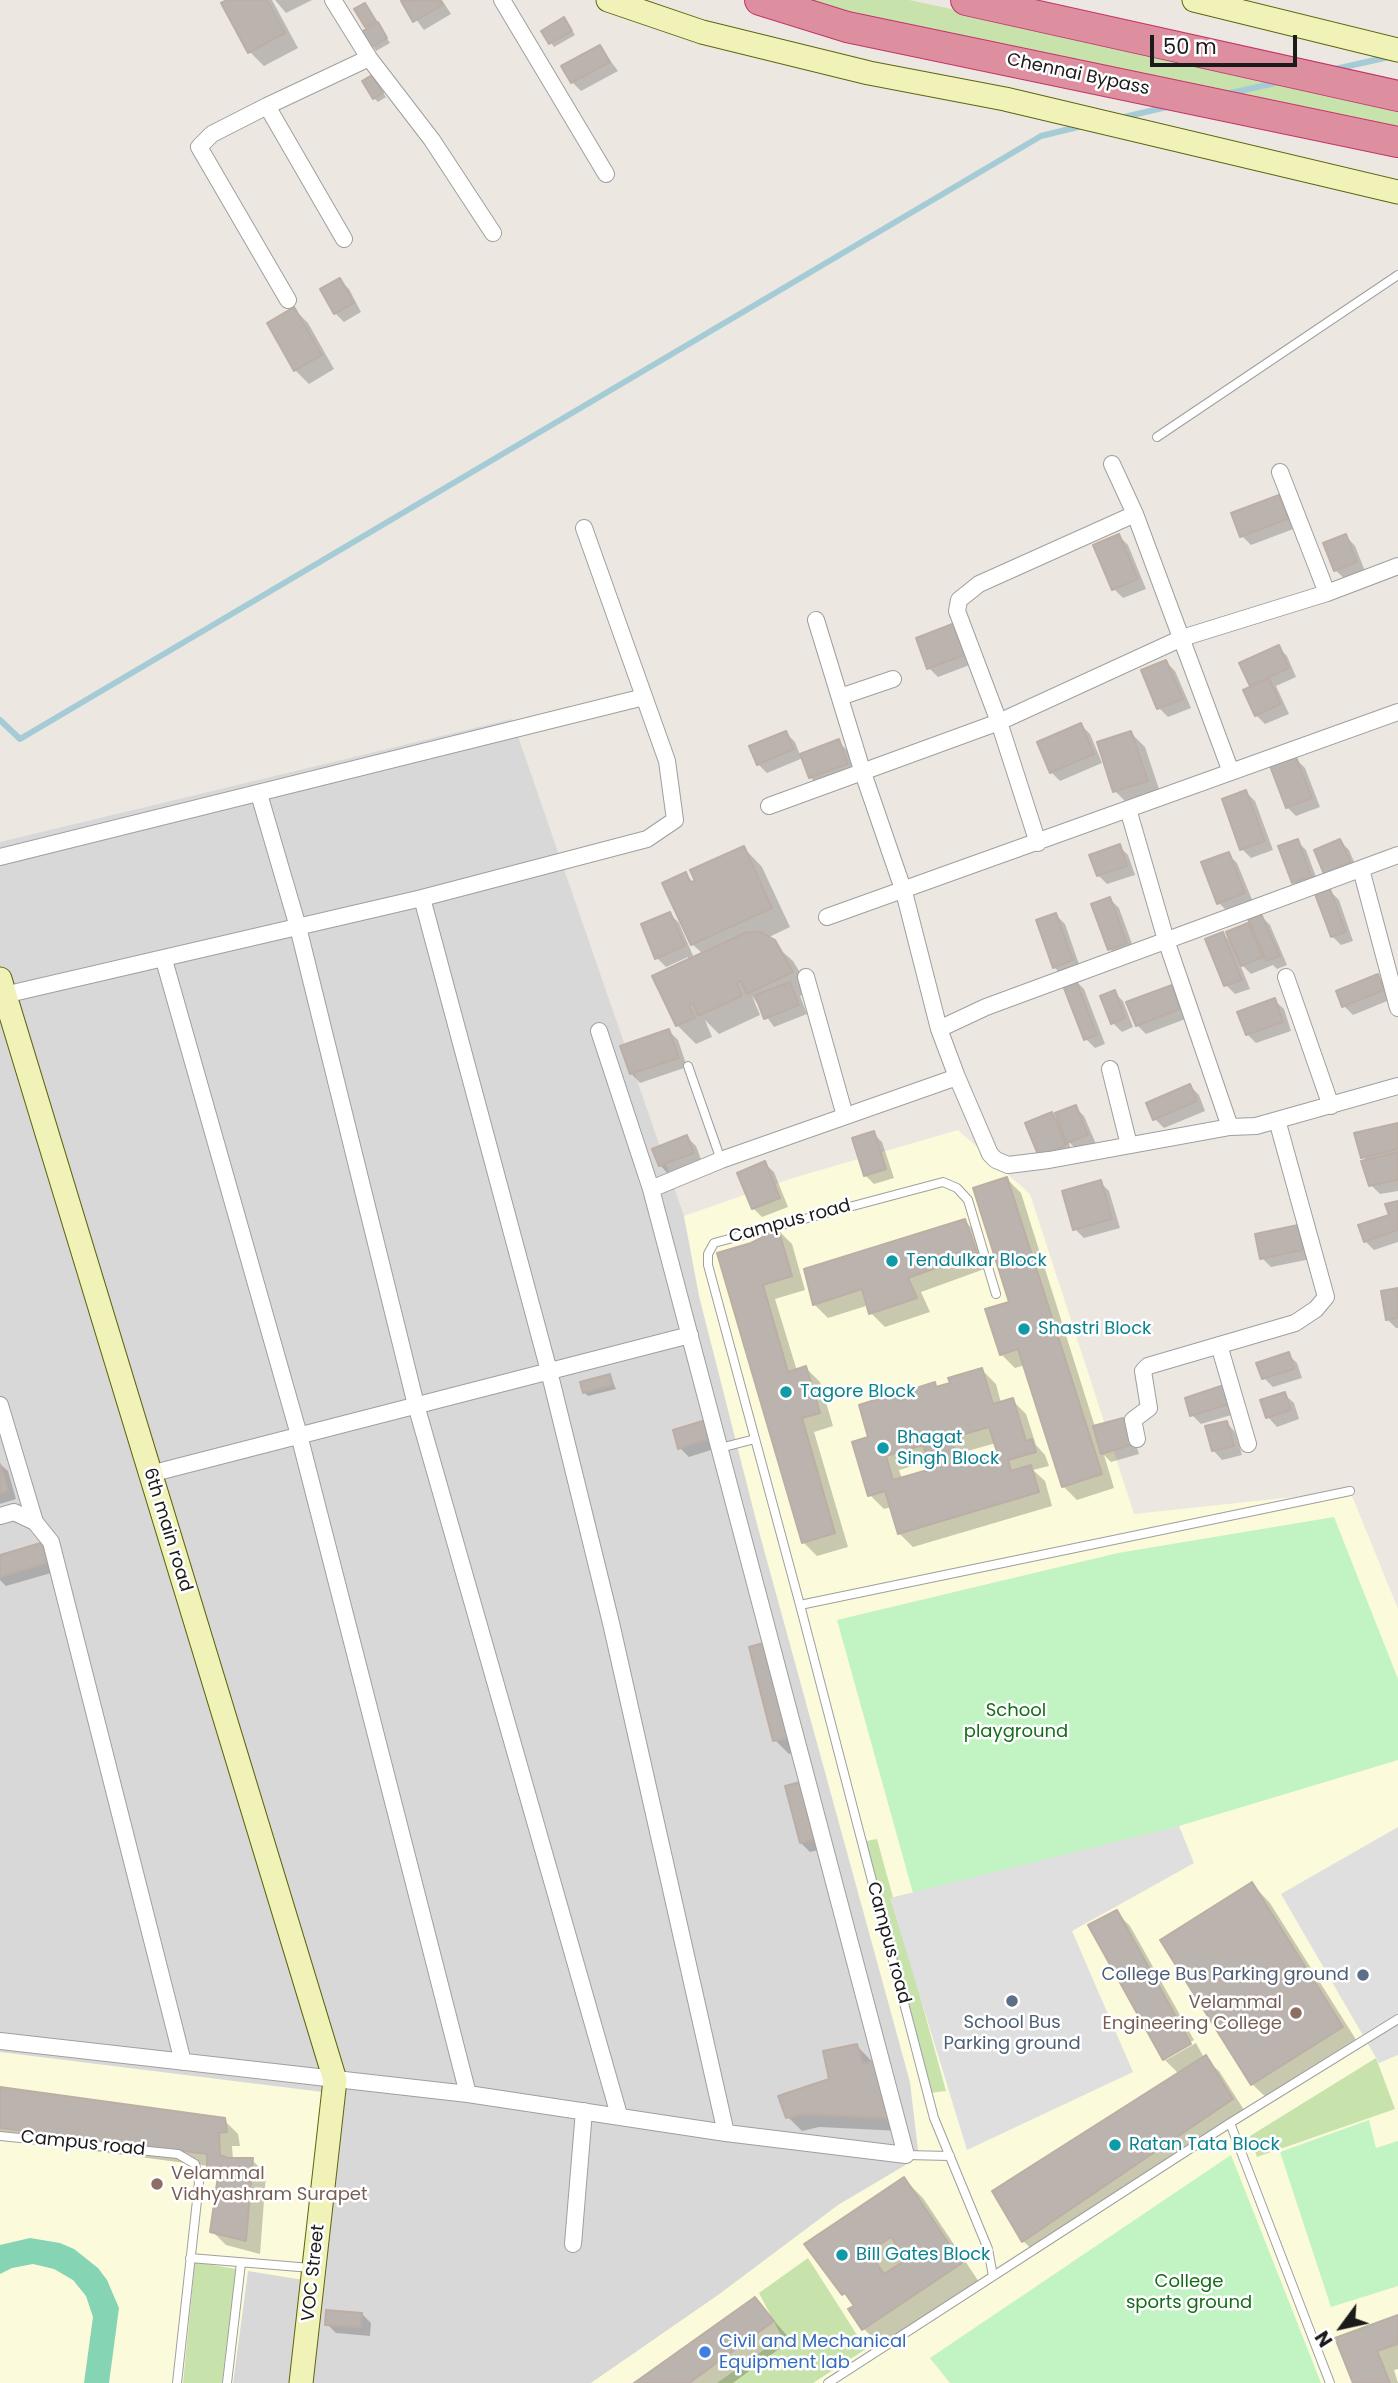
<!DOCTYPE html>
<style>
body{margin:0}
#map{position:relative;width:1398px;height:2383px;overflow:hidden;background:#ece8e1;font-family:Poppins,sans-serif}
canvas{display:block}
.north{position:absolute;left:1307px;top:2292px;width:70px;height:70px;-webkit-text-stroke:5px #fff;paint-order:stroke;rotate:237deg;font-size:19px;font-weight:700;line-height:28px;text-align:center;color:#1b1b1b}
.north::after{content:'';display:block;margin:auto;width:24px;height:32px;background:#1b1b1b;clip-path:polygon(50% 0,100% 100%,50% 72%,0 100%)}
.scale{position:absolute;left:1150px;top:35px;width:147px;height:32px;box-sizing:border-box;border:4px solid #1b1b1b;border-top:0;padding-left:9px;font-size:21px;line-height:24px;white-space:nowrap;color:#1b1b1b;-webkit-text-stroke:5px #fff;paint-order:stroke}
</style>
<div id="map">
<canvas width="1398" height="2383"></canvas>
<div class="north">N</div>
<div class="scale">50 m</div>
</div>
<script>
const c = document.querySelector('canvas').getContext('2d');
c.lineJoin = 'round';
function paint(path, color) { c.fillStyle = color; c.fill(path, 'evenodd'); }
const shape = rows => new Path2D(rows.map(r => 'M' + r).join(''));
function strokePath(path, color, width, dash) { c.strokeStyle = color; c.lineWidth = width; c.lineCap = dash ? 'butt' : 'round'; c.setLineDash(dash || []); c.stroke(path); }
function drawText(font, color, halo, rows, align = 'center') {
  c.font = font + ' Poppins,sans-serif'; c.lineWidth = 5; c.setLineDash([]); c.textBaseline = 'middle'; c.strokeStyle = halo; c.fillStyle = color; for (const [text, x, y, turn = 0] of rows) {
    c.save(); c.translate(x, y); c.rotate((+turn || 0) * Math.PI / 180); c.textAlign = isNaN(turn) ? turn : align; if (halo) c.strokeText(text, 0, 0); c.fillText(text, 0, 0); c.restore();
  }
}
const residential = shape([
 [512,719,684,1216,910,2082,919,2157,591,2383,233,2383,248,2270,316,2282,0,2053,0,842]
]);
const education = shape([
 [958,1130,1030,1194,1134,1514,1350,1491,1398,1609,1398,2383,591,2383,718,2295,838,2205,919,2157,910,2082,758,1528,699,1296,684,1216,793,1178],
 [0,2052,339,2094,316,2282,248,2271,233,2383,0,2383]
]);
const grass = shape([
 [795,0,909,0,1198,61,1398,106,1398,132,845,15],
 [877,1839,946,2091,930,2093,861,1842],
 [1376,2058,1395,2109,1257,2157,1250,2136],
 [808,2258,866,2349,813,2383,717,2383,782,2337,759,2293],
 [195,2262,236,2269,222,2383,183,2383]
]);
const park = shape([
 [1334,1517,1398,1679,1398,1760,1179,1826,913,1893,837,1620,1118,1553],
 [1369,2120,1376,2148,1398,2141,1398,2286,1331,2307,1280,2152],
 [1231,2155,1321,2383,950,2383,930,2358]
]);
const pitch = shape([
 [30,2238,60,2243,74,2249,98,2268,107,2280,119,2308,109,2383,84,2383,93,2317,86,2296,73,2280,54,2269,33,2264,12,2268,0,2274,0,2245]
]);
const parking = shape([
 [1179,1826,1194,1863,1072,1931,1133,2072,967,2150,890,1898],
 [1398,1827,1398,2055,1379,2063,1281,1894]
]);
const shadow = shape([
 [230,0,272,0,298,48,264,66,250,52,223,4],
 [275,0,312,0,286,13],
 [406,0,442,0,451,14,424,30,403,2],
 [365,5,390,43,376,51,363,32,369,29],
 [564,19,575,35,554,47,543,31],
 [600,47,618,71,581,91,572,82],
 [372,77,386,97,378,102,374,98],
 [340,280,349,289,361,312,344,322,335,313],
 [294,309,308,323,334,369,309,384,295,370],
 [1279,497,1288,507,1296,528,1251,545,1242,536],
 [1119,536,1128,545,1146,589,1123,598,1114,589],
 [1346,536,1355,546,1365,571,1345,579,1335,570],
 [955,625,975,663,938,677,929,668],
 [1278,647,1287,656,1296,677,1276,686,1289,714,1265,724,1256,715,1252,687,1242,664],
 [1166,662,1175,671,1191,708,1168,717,1159,708,1143,671],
 [1081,725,1090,734,1102,763,1060,781,1051,772],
 [786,733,795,742,800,755,838,741,847,750,856,773,819,786,810,777,803,758,767,773,758,764],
 [1131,733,1145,747,1161,795,1129,805,1115,791],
 [1296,759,1305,768,1320,807,1296,816,1287,807],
 [1246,792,1255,801,1273,850,1251,858,1242,849],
 [1297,841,1306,850,1319,885,1302,891,1293,882],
 [1340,841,1349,850,1358,871,1334,882,1325,873],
 [1119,846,1128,855,1135,875,1107,884,1098,875],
 [744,848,762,867,790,927,767,938,793,961,811,991,800,996,807,1014,774,1027,752,996,760,1015,719,1034,705,1020,712,1037,696,1044,677,1025,688,957,666,967,657,958,670,914,679,923,694,958,703,954,692,944,685,874,694,883],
 [1228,854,1237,863,1253,902,1228,912,1219,903],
 [1330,891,1339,900,1353,941,1341,945,1332,936],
 [1110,899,1119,908,1135,952,1119,958,1110,949],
 [1056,915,1065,924,1081,970,1063,976,1054,967],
 [1261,916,1270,925,1287,965,1277,969,1273,965,1251,974,1239,962,1250,989,1235,994,1226,985,1208,940,1223,934,1233,944,1248,925,1256,933],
 [1378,977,1387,986,1392,999,1353,1015,1344,1006],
 [1075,980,1084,989,1105,1044,1095,1048,1086,1039],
 [1171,987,1180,996,1188,1018,1146,1034,1137,1025],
 [1114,992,1123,1001,1133,1027,1122,1032,1113,1023],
 [1274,1000,1284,1009,1291,1031,1256,1043,1247,1034],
 [669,1031,678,1040,687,1067,640,1083,631,1073],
 [1190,1086,1199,1095,1205,1111,1164,1128,1155,1119],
 [1075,1107,1084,1116,1096,1144,1078,1151,1068,1141,1073,1154,1049,1165,1051,1114,1061,1124],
 [1398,1125,1398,1191,1380,1194,1371,1185,1367,1161,1363,1157],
 [873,1133,882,1142,894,1178,874,1184,865,1175],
 [687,1137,696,1146,702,1162,669,1175,660,1165],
 [764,1163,774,1172,788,1207,762,1217,753,1208],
 [1007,1179,1021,1193,1095,1427,1122,1420,1131,1429,1139,1454,1111,1462,1104,1455,1114,1488,1077,1500,1063,1486,1025,1365,1015,1368,1001,1354,1011,1303],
 [1100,1182,1109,1191,1120,1228,1084,1238,1075,1229],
 [1398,1203,1398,1242,1374,1250,1365,1241,1391,1217],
 [965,1221,979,1236,990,1267,921,1292,930,1312,885,1327,871,1313,869,1305,828,1318,814,1304],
 [1297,1226,1306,1236,1311,1259,1271,1267,1262,1258],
 [778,1230,792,1244,805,1290,775,1299,797,1371,806,1368,820,1382,833,1426,814,1432,848,1547,817,1556,803,1542,752,1244],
 [1398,1290,1398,1328,1396,1328,1387,1319],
 [1288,1354,1297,1363,1302,1378,1273,1387,1264,1378],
 [982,1370,996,1384,1001,1403,1012,1400,1026,1414,1036,1445,1045,1455,1049,1466,1033,1470,1045,1481,1052,1506,913,1547,899,1533,891,1507,884,1509,870,1495,871,1438,897,1395,903,1402,935,1384,938,1388],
 [996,1443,999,1453,967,1463,964,1452],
 [930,1461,933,1470,902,1479,899,1470],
 [610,1376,616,1389,588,1396,584,1392],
 [1224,1387,1238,1413,1201,1424,1192,1415],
 [1284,1394,1294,1403,1299,1419,1277,1427,1268,1417],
 [706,1422,720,1447,689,1457,680,1448],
 [1226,1422,1235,1432,1242,1455,1222,1460,1213,1450],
 [0,1464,8,1471,16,1499,0,1504],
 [43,1544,58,1571,6,1586,0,1580,0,1557],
 [751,1648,805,1750,789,1754,775,1740],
 [787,1787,827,1848,810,1852,801,1843],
 [1252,1884,1270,1903,1360,2046,1271,2102,1252,2084],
 [1116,1912,1130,1926,1194,2040,1166,2056,1166,2060,1196,2043,1204,2058,1219,2071,1246,2113,1037,2254,1023,2241,1179,2074,1164,2059],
 [857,2046,887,2077,901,2131,819,2127,802,2131,788,2117,831,2080],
 [0,2089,224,2120,238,2134,240,2146,232,2146,233,2160,252,2160,266,2174,260,2254,226,2245,212,2231,219,2178,209,2166,0,2139],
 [904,2179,923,2198,979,2282,882,2347,864,2329,856,2306,807,2244],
 [755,2299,791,2340,733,2383,637,2383],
 [362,2314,371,2323,370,2336,336,2333,327,2324],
 [1398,2317,1398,2369,1394,2370,1398,2383,1355,2383]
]);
const stream = shape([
 [1335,69,1389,57],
 [1226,94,1280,82],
 [1120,118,1171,106],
 [0,720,20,739,1041,136,1082,126]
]);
const building = shape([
 [227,0,267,0,285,33,248,53,221,3,227,0],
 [440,0,443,5,413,22,401,1,440,0],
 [365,3,376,21,365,27,354,9,365,3],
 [564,17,572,31,549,44,541,31,564,17],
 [378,22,387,38,370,48,361,32,378,22],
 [600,45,610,62,571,83,561,66,600,45],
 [372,75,383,93,373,99,362,81,372,75],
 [340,278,354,303,334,314,320,289,340,278],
 [294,307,322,355,294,371,267,323,294,307],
 [1279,495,1288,519,1240,537,1231,513,1279,495],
 [1119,534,1138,579,1112,590,1093,545,1119,534],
 [1346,534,1357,562,1334,571,1323,543,1346,534],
 [955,623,967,654,927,669,916,638,955,623],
 [1279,645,1289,668,1250,686,1239,663,1279,645],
 [1166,660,1183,699,1157,709,1141,670,1166,660],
 [1269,678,1281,704,1255,716,1243,690,1269,678],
 [1081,723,1094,754,1050,773,1037,742,1081,723],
 [786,731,794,749,757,765,749,746,786,731],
 [1131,731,1148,781,1113,792,1097,742,1131,731],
 [839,739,848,764,809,778,800,754,839,739],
 [1296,757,1312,798,1286,808,1270,766,1296,757],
 [1246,790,1265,841,1240,850,1222,799,1246,790],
 [1298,839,1311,876,1292,883,1278,846,1298,839],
 [1340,839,1351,862,1324,874,1314,850,1340,839],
 [1120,844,1127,866,1097,876,1089,855,1120,844],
 [744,846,772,908,691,945,662,883,686,872,690,882,695,881,690,870,744,846],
 [1229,852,1245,893,1217,904,1201,862,1229,852],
 [1330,889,1346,932,1331,937,1315,894,1330,889],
 [1110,897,1127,943,1108,950,1091,904,1110,897],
 [670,912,685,946,655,959,641,924,670,912],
 [1056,913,1073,960,1053,968,1036,920,1056,913],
 [1261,914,1280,956,1266,961,1248,919,1261,914],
 [1248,923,1263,957,1241,966,1226,932,1248,923],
 [747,932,761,932,775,940,793,972,747,994,741,981,737,983,742,996,698,1016,693,1003,689,1005,695,1018,676,1026,652,976,747,932],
 [1223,932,1242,980,1224,986,1205,939,1223,932],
 [1378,974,1384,990,1342,1007,1336,991,1378,974],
 [1075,978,1097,1035,1084,1040,1062,983,1075,978],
 [790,982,799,1005,764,1019,755,995,790,982],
 [1172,985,1180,1009,1136,1026,1126,1002,1172,985],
 [1115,990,1125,1018,1111,1024,1100,996,1115,990],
 [1275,998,1283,1022,1246,1035,1237,1012,1275,998],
 [669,1029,679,1058,630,1074,620,1046,669,1029],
 [1190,1084,1197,1101,1153,1120,1146,1103,1190,1084],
 [1076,1105,1088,1135,1067,1143,1055,1113,1076,1105],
 [1052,1112,1066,1145,1039,1157,1025,1123,1052,1112],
 [1398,1123,1398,1149,1361,1158,1354,1133,1398,1123],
 [874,1131,886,1169,864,1176,852,1138,874,1131],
 [687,1135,694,1153,659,1166,652,1149,687,1135],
 [1398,1152,1398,1180,1369,1186,1361,1161,1398,1152],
 [765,1161,780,1198,752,1209,737,1173,765,1161],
 [1007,1177,1102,1474,1062,1487,1018,1349,1000,1355,985,1309,1009,1302,973,1188,1007,1177],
 [1101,1180,1112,1219,1073,1230,1062,1191,1101,1180],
 [1398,1201,1398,1230,1364,1242,1358,1225,1389,1215,1385,1204,1398,1201],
 [965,1219,977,1253,908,1278,917,1298,869,1314,862,1289,813,1305,804,1269,965,1219],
 [1298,1225,1303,1250,1260,1259,1255,1234,1298,1225],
 [778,1228,792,1276,763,1285,788,1372,806,1366,820,1413,802,1418,835,1533,802,1543,717,1253,751,1243,765,1236,764,1232,778,1228],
 [1398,1288,1398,1318,1386,1320,1381,1291,1398,1288],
 [1289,1352,1294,1369,1262,1379,1256,1363,1289,1352],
 [982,1368,993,1404,1013,1398,1026,1441,1032,1439,1036,1452,1008,1460,1011,1471,1031,1465,1039,1492,898,1534,885,1491,868,1496,852,1442,868,1437,859,1405,897,1393,900,1401,909,1398,907,1391,935,1382,936,1387,950,1383,948,1378,982,1368],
 [989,1427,997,1452,959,1463,951,1438,989,1427],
 [923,1445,931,1469,893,1480,886,1456,923,1445],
 [610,1374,613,1385,583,1393,580,1382,610,1374],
 [1224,1385,1230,1404,1190,1416,1185,1398,1224,1385],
 [1285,1392,1291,1410,1266,1418,1260,1400,1285,1392],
 [1123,1418,1131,1445,1101,1454,1093,1426,1123,1418],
 [706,1420,712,1438,678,1449,673,1430,706,1420],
 [1227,1421,1234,1446,1212,1451,1205,1426,1227,1421],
 [0,1464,8,1490,0,1493,0,1464],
 [44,1542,50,1562,0,1577,0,1555,44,1542],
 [767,1642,792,1737,773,1741,749,1647,767,1642],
 [804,1781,819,1839,800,1843,785,1786,804,1781],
 [1252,1882,1343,2027,1251,2085,1160,1940,1252,1882],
 [1117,1910,1191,2044,1163,2060,1088,1925,1117,1910],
 [857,2044,863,2064,873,2061,888,2118,804,2114,786,2118,778,2096,829,2079,823,2051,857,2044],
 [1206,2055,1233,2099,1022,2242,992,2191,1206,2055],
 [0,2087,225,2118,227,2132,219,2133,220,2155,228,2158,253,2158,246,2241,210,2232,219,2169,207,2168,207,2154,0,2128,0,2087],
 [904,2177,962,2263,862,2330,848,2309,854,2306,845,2293,842,2295,804,2244,904,2177],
 [891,2237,906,2260,884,2274,869,2252,891,2237],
 [755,2297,774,2321,689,2383,634,2383,755,2297],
 [326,2310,362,2313,361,2327,325,2325,326,2310],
 [1398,2315,1398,2344,1377,2351,1390,2383,1353,2383,1335,2338,1398,2315]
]);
const lane = shape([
 [1157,437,1398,275],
 [688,1066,721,1160],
 [720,1448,755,1439],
 [800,1605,708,1265,708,1254,714,1243,943,1182,957,1188,968,1200,996,1294],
 [1230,2123,1330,2383],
 [0,2136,178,2154,195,2164,199,2182,177,2383],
 [906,2155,950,2156],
 [190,2258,311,2268],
 [993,2276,988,2249,934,2118,800,1605,1350,1491],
 [227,2383,241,2263],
 [828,2383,1230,2123,1398,2019]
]);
const street = shape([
 [333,0,369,58,432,140,493,233],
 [502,0,606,174],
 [267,106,344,239],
 [288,300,199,147,212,134,267,106,369,58],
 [1112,464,1135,514,1231,772],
 [1280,472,1327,593],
 [816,620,862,770,904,892,939,1029,957,1077,990,1154,996,1160,1008,1165,1049,1160,1230,1127,1256,1126,1398,1086],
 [840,697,893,679],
 [259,794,298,927,416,1405,619,2115],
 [769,806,999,722,1182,638,1327,593,1398,566],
 [1128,809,1398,712],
 [1038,843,999,722,957,611,959,600,979,584,1135,514],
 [0,857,644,697],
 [1361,869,1398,1008],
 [422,898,549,1371,611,1623,726,2133],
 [827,917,1128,809,1166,940,1230,1127],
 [164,960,299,1435,468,2094],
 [806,977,845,1116],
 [1286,977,1331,1106],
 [0,996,422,898,647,839,675,820,667,761,584,528],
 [939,1029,986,1007,1398,855],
 [1110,1069,1129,1145],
 [651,1189,721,1160,957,1077],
 [1219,1345,1248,1444],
 [0,1405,35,1522],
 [1137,1439,1133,1420,1149,1408,1143,1371,1148,1366,1295,1323,1316,1309,1326,1297,1277,1120],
 [150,1474,690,1335],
 [0,1516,14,1512,35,1522,51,1542,183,2062],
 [0,2041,468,2094,726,2133,906,2155,651,1189,599,1031],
 [573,2244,584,2111]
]);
const secondary = shape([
 [608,0,702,32,869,73,1005,99,1398,192],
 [1194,0,1398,50],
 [0,979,335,2080,301,2383]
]);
const highway = shape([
 [760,0,847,27,1398,142],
 [966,0,1398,96]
]);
const markers = [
 [892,1261,7,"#0f9aa8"],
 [1024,1329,7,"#0f9aa8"],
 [786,1392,7,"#0f9aa8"],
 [883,1448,7,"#0f9aa8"],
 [1363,1975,7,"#5c6f8a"],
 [1012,2001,7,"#5c6f8a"],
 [1296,2013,7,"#8d6e63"],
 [1115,2145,7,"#0f9aa8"],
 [157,2184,7,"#8d6e63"],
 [842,2255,7,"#0f9aa8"],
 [705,2352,7,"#3f7fe0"]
];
const streetNames = [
 ["Chennai Bypass",1078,75,12],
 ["Campus road",790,1222,-15],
 ["6th main road",167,1530,73],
 ["Campus road",888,1943,75],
 ["Campus road",83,2144,6],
 ["VOC Street",314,2273,-84]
];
const cultureNames = [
 ["Tendulkar Block",906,1261],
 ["Shastri Block",1038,1329],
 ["Tagore Block",800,1392],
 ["Bhagat",897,1438],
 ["Singh Block",897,1459],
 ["Ratan Tata Block",1129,2145],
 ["Bill Gates Block",856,2255]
];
const parkNames = [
 ["School",1016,1711],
 ["playground",1016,1732],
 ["College",1189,2282],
 ["sports ground",1189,2303]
];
const serviceNames = [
 ["College Bus Parking ground",1349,1975],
 ["School Bus",1012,2023,"center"],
 ["Parking ground",1012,2044,"center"]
];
const educationNames = [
 ["Velammal",1282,2003],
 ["Engineering College",1282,2024],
 ["Velammal",171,2174,"left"],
 ["Vidhyashram Surapet",171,2195,"left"]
];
const shopNames = [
 ["Civil and Mechanical",719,2342],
 ["Equipment lab",719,2363]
];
paint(residential, '#d9d8d8');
paint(education, '#fbfada');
paint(grass, '#c8e2ab');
paint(park, '#c1f3c3');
paint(pitch, '#85d4b3');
paint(parking, '#dfdfdf');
paint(shadow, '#0003');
strokePath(stream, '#a5ccd6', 6);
paint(building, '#bbb3ae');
strokePath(building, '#bcaea5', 2);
strokePath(lane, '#9f9f9f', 10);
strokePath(street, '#9f9f9f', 18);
strokePath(secondary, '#5f650e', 25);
strokePath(highway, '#c4336a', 32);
strokePath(lane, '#fff', 8);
strokePath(street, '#fff', 16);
strokePath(secondary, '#f1f2b8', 23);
strokePath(highway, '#dd8fa0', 30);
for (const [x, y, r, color] of markers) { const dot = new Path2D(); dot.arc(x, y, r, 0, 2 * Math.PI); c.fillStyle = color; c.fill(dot); strokePath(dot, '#fff', 2.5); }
drawText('18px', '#1b1b1b', '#fff', streetNames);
drawText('18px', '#0d838f', '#fff', cultureNames, 'left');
drawText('18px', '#156d19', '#fff', parkNames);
drawText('18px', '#4e5e75', '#fff', serviceNames, 'right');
drawText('18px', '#785e54', '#fff', educationNames, 'right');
drawText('18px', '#366cbe', '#fff', shopNames, 'left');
</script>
